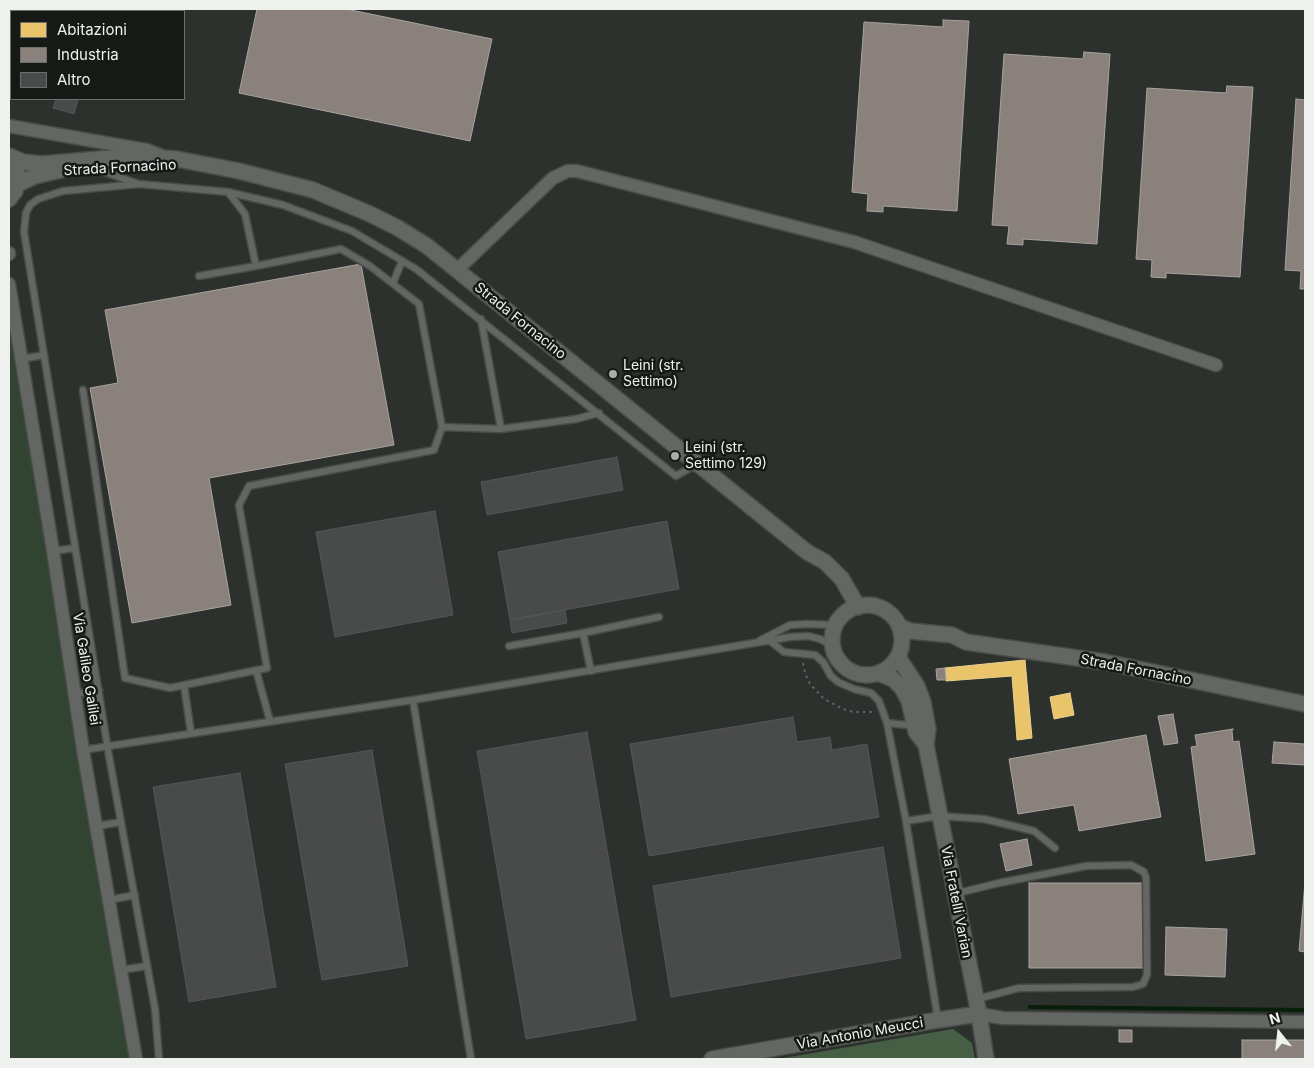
<!DOCTYPE html>
<style>
body{margin:0}
#map{position:relative;width:1314px;height:1068px;overflow:hidden;background:#2d312d;font-family:Inter,sans-serif}
canvas{display:block}
.frame{position:absolute;inset:0;border:10px solid #eef1ed;pointer-events:none}
.legend{position:absolute;left:10px;top:10px;width:175px;height:90px;box-sizing:border-box;background:#161916;border:1px solid #6c6f6c;margin:0;padding:6px 9px;list-style:none;font-size:15px;color:#eef1ed}
.legend li{display:flex;align-items:center;gap:10px;height:25px}
.legend b{width:25px;border:1px solid #6c6f6c}
.north{position:absolute;left:1254px;top:1008px;width:50px;height:50px;-webkit-text-stroke:4px #161916;paint-order:stroke;rotate:344deg;font-size:14px;font-weight:700;line-height:20px;text-align:center;color:#eef1ed}
.north::after{content:'';display:block;margin:auto;width:18px;height:22px;background:#eef1ed;clip-path:polygon(50% 0,100% 100%,50% 72%,0 100%)}
</style>
<div id="map">
<canvas width="1314" height="1068"></canvas>
<div class="frame"></div>
<ul class="legend">
<li><b style="height:14px;background:#e9c46a"></b>Abitazioni</li>
<li><b style="height:14px;background:#8a817c"></b>Industria</li>
<li><b style="height:14px;background:#494a4a"></b>Altro</li>
</ul>
<div class="north">N</div>
</div>
<script>
const c = document.querySelector('canvas').getContext('2d');
c.lineJoin = 'round';
function paint(path, color) { c.fillStyle = color; c.fill(path, 'evenodd'); }
const shape = rows => new Path2D(rows.map(r => 'M' + r).join(''));
function strokePath(path, color, width, dash) { c.strokeStyle = color; c.lineWidth = width; c.lineCap = dash ? 'butt' : 'round'; c.setLineDash(dash || []); c.stroke(path); }
function drawText(font, color, halo, rows, align = 'center') {
  c.font = font + ' Inter,sans-serif'; c.lineWidth = 5; c.setLineDash([]); c.textBaseline = 'middle'; c.strokeStyle = halo; c.fillStyle = color; for (const [text, x, y, turn = 0] of rows) {
    c.save(); c.translate(x, y); c.rotate((+turn || 0) * Math.PI / 180); c.textAlign = isNaN(turn) ? turn : align; if (halo) c.strokeText(text, 0, 0); c.fillText(text, 0, 0); c.restore();
  }
}
const green = shape([
 [9,301,136,1059,9,1059]
]);
const forest = shape([
 [953,1029,972,1043,975,1059,778,1059]
]);
const homes = shape([
 [1025,660,1032,738,1017,740,1012,676,946,681,945,668,1025,660],
 [1070,693,1074,715,1054,719,1050,697,1070,693]
]);
const industry = shape([
 [257,9,346,9,492,39,470,141,239,93,257,9],
 [943,20,969,21,957,211,883,206,883,212,867,211,868,194,852,192,864,22,943,27,943,20],
 [1084,52,1110,54,1097,244,1023,239,1023,245,1007,244,1009,226,992,225,1004,54,1083,59,1084,52],
 [1227,86,1253,87,1240,277,1166,273,1166,278,1151,277,1152,260,1136,259,1147,88,1226,93,1227,86],
 [1296,99,1305,100,1305,289,1300,289,1301,271,1285,270,1296,99],
 [361,264,394,445,209,478,231,605,132,623,90,388,118,383,105,310,361,264],
 [945,668,946,680,937,680,936,669,945,668],
 [1173,714,1178,743,1164,745,1158,716,1173,714],
 [1233,729,1232,731,1233,742,1239,741,1255,854,1206,861,1191,747,1197,746,1195,735,1233,729],
 [1146,735,1161,817,1079,831,1074,805,1018,814,1009,759,1146,735],
 [1274,742,1305,744,1305,765,1272,763,1274,742],
 [1027,839,1032,865,1006,871,1000,844,1027,839],
 [1305,882,1305,952,1299,951,1305,882],
 [1029,883,1144,883,1144,968,1029,968,1029,883],
 [1166,927,1227,929,1225,977,1165,975,1166,927],
 [1119,1030,1132,1030,1132,1042,1119,1042,1119,1030],
 [1242,1040,1305,1040,1305,1059,1242,1059,1242,1040]
]);
const stream = shape([
 [1030,1007,1305,1010]
]);
const building = shape([
 [56,99,78,99,74,114,53,108,56,99],
 [617,457,623,490,487,515,481,482,617,457],
 [435,511,453,615,335,637,316,532,435,511],
 [667,521,679,589,510,620,498,552,667,521],
 [565,610,567,623,512,633,510,620,565,610],
 [793,717,797,742,830,737,832,750,867,744,879,817,649,856,630,744,793,717],
 [587,732,636,1020,526,1039,477,751,587,732],
 [372,750,408,966,322,980,285,764,372,750],
 [240,773,276,987,189,1002,153,787,240,773],
 [883,847,901,958,671,997,653,886,883,847]
]);
const path = shape([
 [803,663,805,673,810,684,824,699,843,709,853,712,872,712]
]);
const service = shape([
 [90,167,136,183],
 [228,192,283,205,352,231,416,269,676,476,697,464],
 [393,283,402,261],
 [481,319,501,429,576,419,599,413],
 [21,359,44,355],
 [83,390,125,678,170,688,267,668,239,505,249,486,434,450,442,427,419,304,370,266,341,249,256,266],
 [442,427,501,429],
 [53,551,75,548],
 [583,633,659,617],
 [759,641,790,625,807,624,836,625],
 [770,641,784,652,815,655,823,662,831,676,838,682,854,689,871,693,879,701,887,723,907,725,915,723],
 [509,646,583,633,591,671],
 [256,670,270,721],
 [184,685,191,733],
 [75,694,99,690],
 [413,700,471,1059],
 [887,723,906,821,939,816,984,819,1034,831,1055,848],
 [83,750,413,700,790,637,808,636,820,639,833,646],
 [906,821,938,1020],
 [97,826,121,822],
 [954,894,999,883,1086,866,1131,865,1144,872,1146,878,1147,975,1143,984,1133,987,1019,988,977,999],
 [109,900,135,895],
 [121,970,147,966],
 [159,1059,155,1009,109,756,24,232,26,213,30,205,38,199,63,191,139,184,228,192,245,214,256,266,199,276]
]);
const minor = shape([
 [9,126,123,146,147,150,160,155],
 [9,253,9,254],
 [457,270,553,178,568,171,577,171,854,242,1216,365],
 [9,284,53,551,83,750,136,1059],
 [979,1014,1003,1018,1305,1022]
]);
const tertiary = shape([
 [9,156,23,162,42,164,111,158,147,157,177,159,239,171,313,190,370,214,398,228,427,246,807,552,825,562,842,579,858,607],
 [9,157,14,162,18,176,15,191,9,199],
 [18,184,35,176,61,170],
 '832 640a35 35 0 1 1 70 0a35 35 0 1 1-70 0Z',
 [899,626,910,631,952,635,966,642,1105,662,1305,704],
 [898,657,917,686,923,702,928,729,926,745,979,1014,986,1059],
 [878,673,893,679,902,688,909,701,916,732,926,745],
 [712,1059,938,1020,979,1014]
]);
const markers = [
 [613,374,5,"#aaaeaa"],
 [675,456,5,"#aaaeaa"]
];
const streetNames = [
 ["Strada Fornacino",120,168,-3],
 ["Strada Fornacino",520,321,39],
 ["Via Galileo Galilei",86,669,81],
 ["Strada Fornacino",1136,670,11],
 ["Via Fratelli Varian",956,902,79],
 ["Via Antonio Meucci",860,1034,-10]
];
const poiNames = [
 ["Leini (str.",623,366],
 ["Settimo)",623,382],
 ["Leini (str.",685,448],
 ["Settimo 129)",685,464]
];
paint(green, '#314331');
paint(forest, '#455e44');
paint(homes, '#e9c46a');
strokePath(homes, '#ead291', 1);
paint(industry, '#8a817c');
strokePath(industry, '#a8a39e', 1);
strokePath(stream, '#071e08', 4);
paint(building, '#494a4a');
strokePath(building, '#555656', 1);
strokePath(service, '#494c49', 9);
strokePath(minor, '#494c49', 15);
strokePath(tertiary, '#494c49', 18);
strokePath(path, '#636463', 2, [2.5, 4]);
strokePath(service, '#636663', 6);
strokePath(minor, '#636663', 12);
strokePath(tertiary, '#636663', 15);
for (const [x, y, r, color] of markers) { const dot = new Path2D(); dot.arc(x, y, r, 0, 2 * Math.PI); c.fillStyle = color; c.fill(dot); strokePath(dot, '#161916', 2); }
drawText('14px', '#eef1ed', '#161916', streetNames);
drawText('14px', '#eef1ed', '#161916', poiNames, 'left');
</script>
